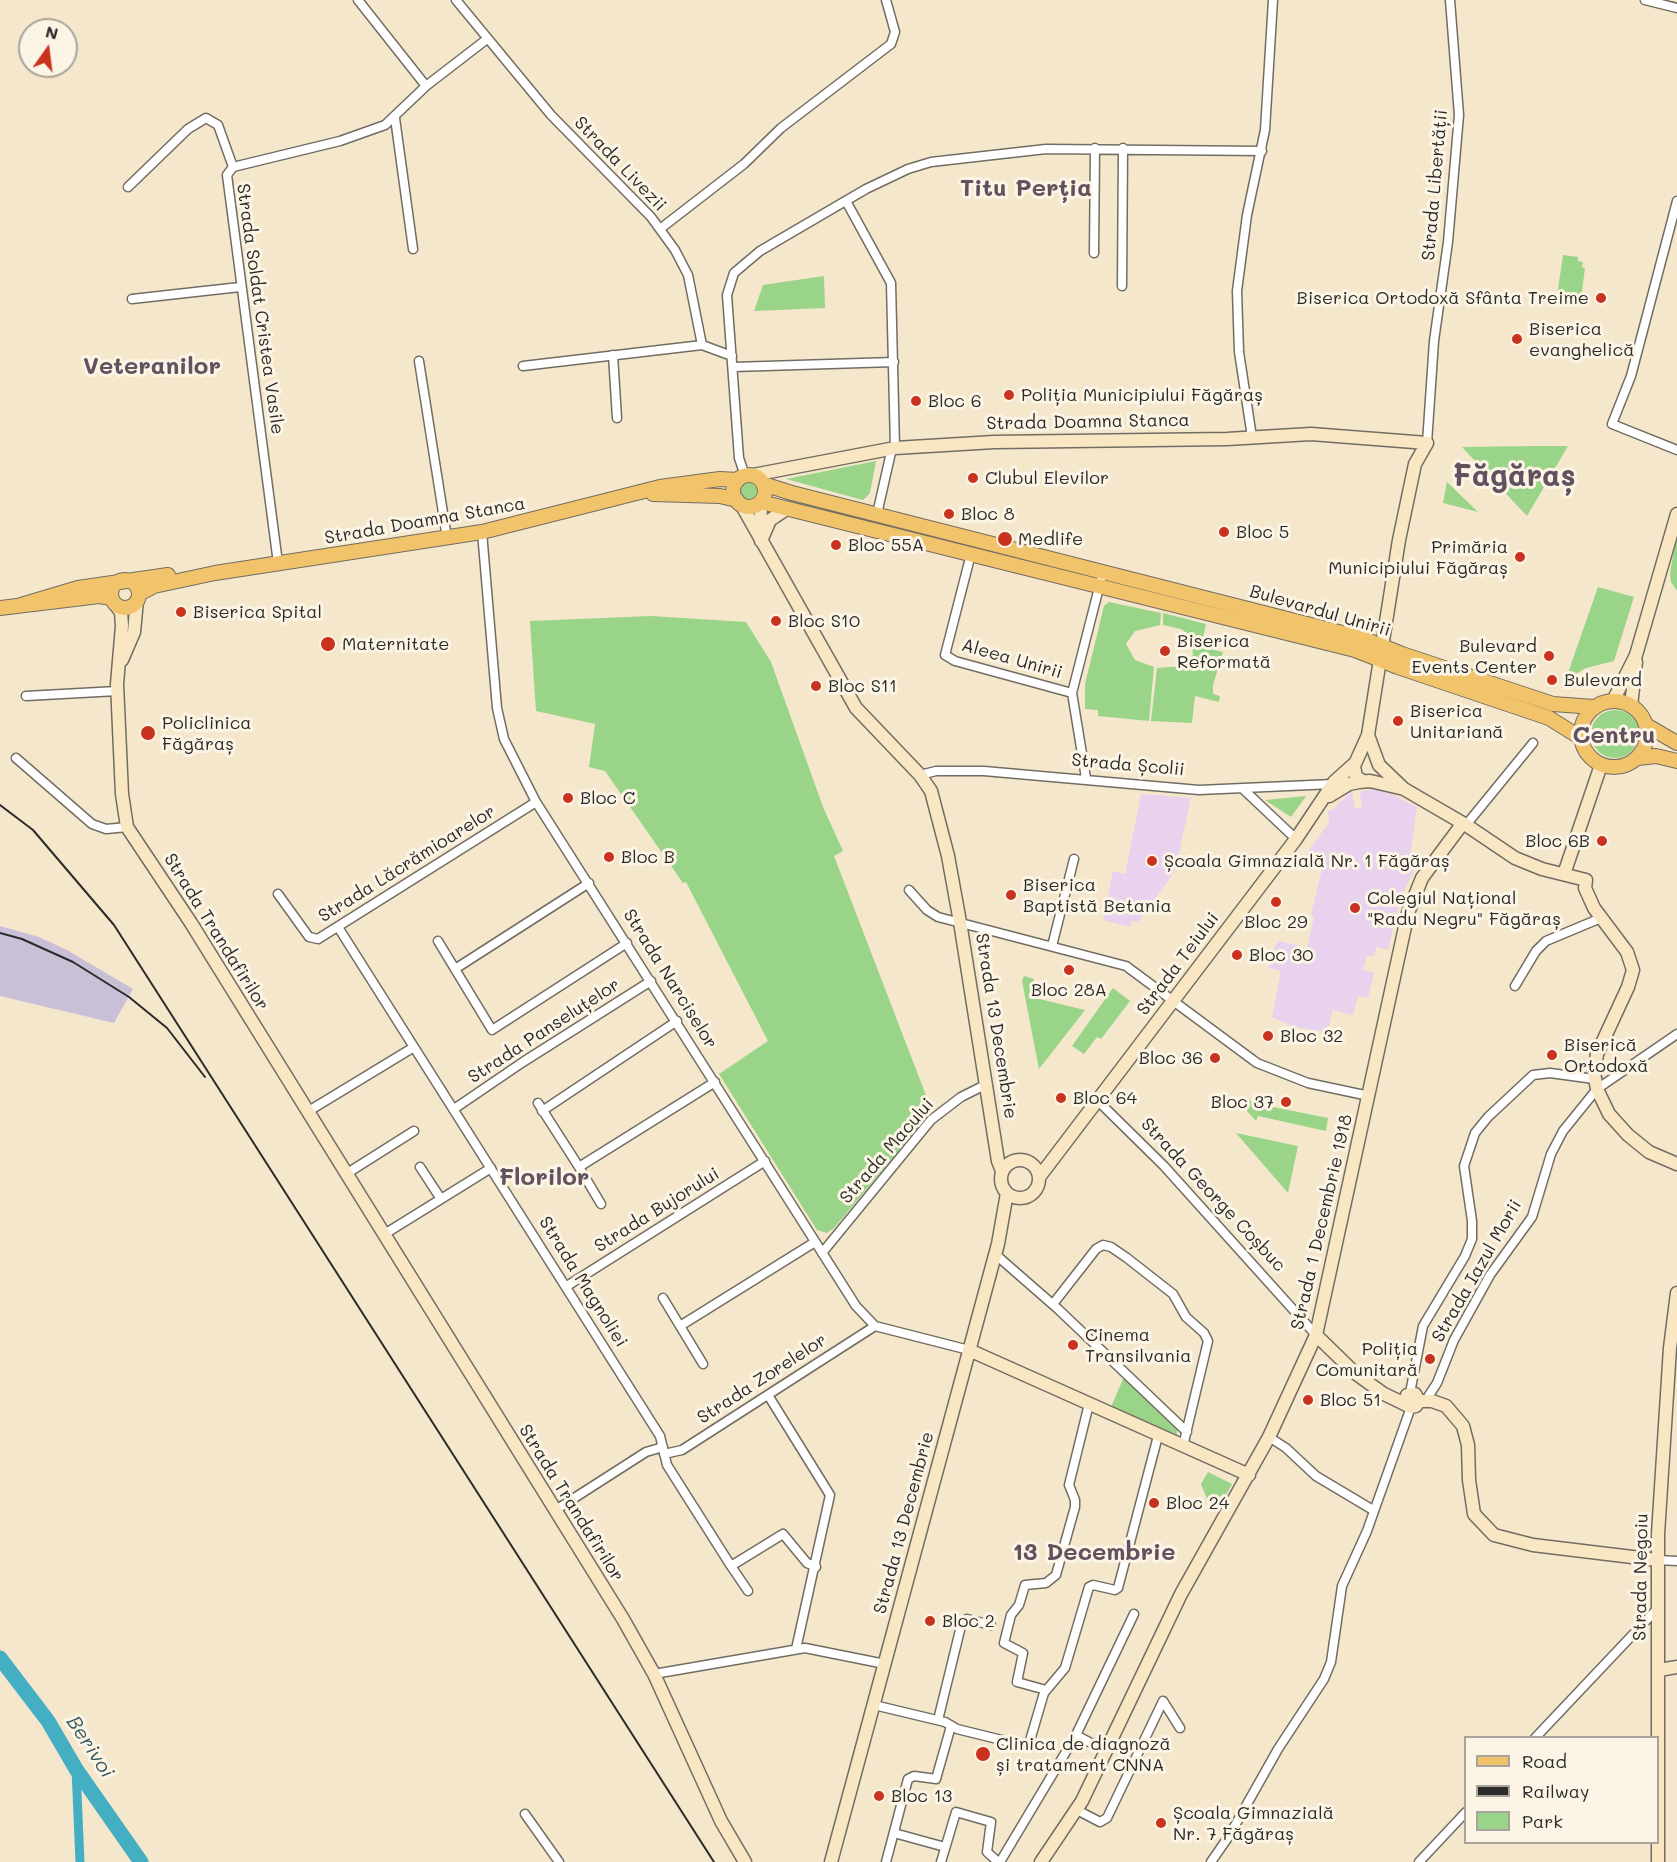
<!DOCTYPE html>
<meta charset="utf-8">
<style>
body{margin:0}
#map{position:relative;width:1677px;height:1862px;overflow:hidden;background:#f5e7cc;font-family:Mali,sans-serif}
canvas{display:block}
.legend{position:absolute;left:1464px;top:1736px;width:195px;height:108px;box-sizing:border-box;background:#fcf5e5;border:2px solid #a8a49b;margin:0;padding:8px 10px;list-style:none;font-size:18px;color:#2b2b2b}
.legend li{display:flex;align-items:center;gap:12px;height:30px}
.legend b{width:30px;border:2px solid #a8a49b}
.north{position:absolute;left:18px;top:18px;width:60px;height:60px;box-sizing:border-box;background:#fcf5e5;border:2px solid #a8a49b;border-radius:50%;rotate:14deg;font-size:16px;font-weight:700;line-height:24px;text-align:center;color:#2b2b2b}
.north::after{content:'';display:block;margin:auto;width:21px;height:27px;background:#c8321e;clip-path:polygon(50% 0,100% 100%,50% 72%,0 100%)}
</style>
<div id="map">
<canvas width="1677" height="1862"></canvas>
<ul class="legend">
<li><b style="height:8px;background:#f1c36a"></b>Road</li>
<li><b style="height:8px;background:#2b2b2b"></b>Railway</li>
<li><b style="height:16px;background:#99d488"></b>Park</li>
</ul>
<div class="north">N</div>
</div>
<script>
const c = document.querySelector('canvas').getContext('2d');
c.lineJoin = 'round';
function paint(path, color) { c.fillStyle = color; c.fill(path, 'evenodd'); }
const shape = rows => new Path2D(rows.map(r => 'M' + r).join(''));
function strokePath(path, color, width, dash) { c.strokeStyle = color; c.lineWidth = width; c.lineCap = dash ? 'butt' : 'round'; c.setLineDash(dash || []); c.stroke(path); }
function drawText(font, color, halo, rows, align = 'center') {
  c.font = font + ' Mali,sans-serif'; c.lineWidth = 6; c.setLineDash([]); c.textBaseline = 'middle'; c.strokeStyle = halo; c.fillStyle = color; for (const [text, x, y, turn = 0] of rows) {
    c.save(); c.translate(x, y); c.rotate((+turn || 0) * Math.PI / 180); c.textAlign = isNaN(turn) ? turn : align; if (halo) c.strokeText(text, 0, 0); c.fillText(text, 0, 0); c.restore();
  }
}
const built = shape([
 [1372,789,1387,792,1417,807,1410,856,1414,870,1400,900,1388,950,1376,947,1374,957,1367,955,1363,970,1374,973,1368,998,1358,996,1353,1015,1333,1010,1327,1032,1294,1027,1272,1017,1281,971,1269,968,1274,949,1278,941,1301,946,1299,956,1305,957,1314,917,1311,915,1322,869,1305,855,1329,823,1328,811,1332,810,1352,791,1355,808,1362,808,1360,792],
 [1141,794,1191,798,1175,871,1138,922,1132,921,1130,927,1103,920,1113,871,1125,874]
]);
const industrial = shape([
 [0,926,39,937,67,950,133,989,114,1023,0,996]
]);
const green = shape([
 [1563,255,1578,257,1578,261,1583,262,1582,267,1585,268,1580,306,1556,303],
 [824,276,825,308,754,311,763,285],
 [1536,446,1568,446,1527,516,1462,447],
 [876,461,870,493,863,500,786,479],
 '739 491a9 9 0 1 1 18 0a9 9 0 1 1-18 0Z',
 [1447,482,1478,512,1443,503],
 [793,499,1041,562,1039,566,792,504],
 [1677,533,1677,591,1671,582,1670,573],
 [1598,587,1634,597,1614,661,1586,668,1572,676,1568,673],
 [1109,602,1161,613,1160,625,1135,631,1126,644,1135,660,1154,667,1149,721,1098,716,1098,710,1085,709,1085,684,1104,606],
 [1163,613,1206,624,1201,647,1223,652,1213,685,1213,694,1220,696,1219,702,1195,696,1192,723,1151,721,1157,668,1183,666,1193,655,1191,638,1187,633,1181,629,1163,625],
 [651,616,746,622,771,662,823,807,843,851,834,856,932,1111,834,1228,827,1233,817,1230,719,1074,768,1041,686,882,683,883,605,771,589,767,595,724,536,711,530,621],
 '1591 734a24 24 0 1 1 48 0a24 24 0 1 1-48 0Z',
 [1306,796,1291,817,1265,800],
 [1024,976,1034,979,1031,997,1085,1010,1039,1069,1022,981],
 [1113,988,1130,1001,1101,1039,1097,1037,1084,1054,1072,1046],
 [1249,1099,1253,1103,1328,1118,1326,1131,1258,1116,1256,1121,1247,1111],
 [1236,1133,1298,1146,1288,1193],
 [1124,1377,1177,1429,1177,1435,1111,1407],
 [1208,1472,1232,1484,1220,1506,1207,1499,1201,1484]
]);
const canal = shape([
 [76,1769,80,1862]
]);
const river = shape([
 [0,1658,48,1721,76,1769,141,1862]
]);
const street = shape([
 [358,0,426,86],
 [456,0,551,115,651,217,675,250,688,275,702,345,732,356],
 [1645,0,1677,8],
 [395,118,413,249],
 [128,187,188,129,206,118,218,125,233,167],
 [846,201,891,283,895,448],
 [1677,201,1631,376,1612,424,1677,450],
 [660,229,744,164,781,128,891,44,895,32,886,0],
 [1094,253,1095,148],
 [1122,286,1123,148],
 [132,299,240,287],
 [613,355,617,418],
 [419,361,447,538],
 [523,366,702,345],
 [733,367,894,362],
 [1252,437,1239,352,1237,291,1247,215,1265,130,1273,0],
 [1427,443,1434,341,1448,242,1459,115,1450,0],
 [745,476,739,458,727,295,734,273,760,251,866,189,908,169,931,162,1046,149,1262,151],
 [877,514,892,448],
 [482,532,497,708,504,739,536,802,856,1306,875,1326,969,1350],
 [971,554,945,655,955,661,1072,693],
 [278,563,227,175,233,167,340,141,385,125,426,86,487,39],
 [26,696,117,691],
 [16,758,92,824,106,829,127,827],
 [920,775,936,771,984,771,1199,790,1333,784],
 [1086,778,1072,693,1103,572],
 [1243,789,1296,839],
 [1466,825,1533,743],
 [909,890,927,910,938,917,1126,966,1257,1063,1308,1083,1369,1096],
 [278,894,309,937,318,939,536,802],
 [338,927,660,1436,667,1465,731,1566,783,1534,807,1563,816,1567],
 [438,941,492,1030,627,943],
 [1052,946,1074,859],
 [455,969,589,883],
 [1515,986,1536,951,1546,941,1601,918],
 [1097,1100,1164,1166,1316,1335],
 [538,1103,579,1167],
 [454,1109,523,1062,651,981],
 [542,1111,677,1021],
 [307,1112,414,1047],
 [420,1167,441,1199],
 [346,1174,414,1131],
 [601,1204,579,1167,715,1082],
 [383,1235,491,1168],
 [822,1253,931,1120,961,1097,987,1084],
 [995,1254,1058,1309,1187,1432],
 [567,1286,765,1161],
 [663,1298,703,1364],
 [1053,1304,1096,1249,1103,1245,1111,1247,1127,1258,1173,1294,1186,1317,1204,1333,1208,1341,1183,1446],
 [680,1326,815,1242],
 [1410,1393,1423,1326,1465,1256,1472,1239,1472,1221,1464,1166,1475,1133,1488,1117,1533,1075,1550,1073,1594,1079],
 [768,1395,830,1495,796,1649],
 [1426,1400,1437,1383,1454,1340,1490,1275,1532,1217,1551,1154,1563,1131,1597,1089,1677,1034],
 [1269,1437,1286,1448,1316,1476,1373,1510],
 [664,1454,682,1450,875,1326],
 [554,1511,646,1452,663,1447],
 [1657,1560,1677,1561],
 [731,1566,748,1591],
 [654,1674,805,1648,885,1664],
 [1046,1690,1017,1682,1023,1653,1004,1643,1011,1615,1019,1605,1025,1585,1046,1583,1056,1575,1075,1507,1075,1500,1069,1485,1089,1404],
 [874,1705,945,1722,957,1729,1022,1745,1029,1744,1044,1693,1065,1668,1089,1587,1093,1585,1115,1590,1118,1588,1158,1436],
 [938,1720,962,1622,967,1619,991,1625],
 [1076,1735,1106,1751],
 [1535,1738,1657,1609],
 [1077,1810,1100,1822,1107,1818,1163,1701,1180,1728],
 [525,1814,559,1862],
 [894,1833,945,1847],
 [886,1862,908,1779,914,1776,936,1779,951,1726],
 [941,1862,956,1812,991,1822,987,1852,998,1862],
 [1000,1862,1076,1735,1134,1614],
 [1211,1862,1229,1836,1278,1749,1324,1679,1331,1662,1342,1586,1367,1531,1411,1407],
 [1419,1862,1466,1812]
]);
const secondary = shape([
 [753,475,895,448,994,442,1227,439,1311,434,1427,443,1415,464,1399,540,1368,735,1354,766,1356,777,1363,781],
 [741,504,856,708,920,775,931,791,948,856,960,922,998,1161,1002,1171],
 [760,536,761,502],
 [761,541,770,520,788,508],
 [114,603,121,612,122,626,117,684,122,794,127,827,191,923,623,1619,654,1674,721,1821,745,1862],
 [122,660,134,632,137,600],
 [1613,701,1636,655,1677,514],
 [1631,706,1636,662],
 [1368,735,1379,765,1404,789,1466,825,1515,858,1542,869,1586,880,1585,888,1594,908,1627,952,1633,970,1628,987,1597,1054,1594,1073,1597,1089,1609,1114,1628,1135,1649,1152,1677,1164],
 [1329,796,1349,784,1359,782,1370,781,1400,788],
 [1564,874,1601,765],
 '1001 1179a19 19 0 1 1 38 0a19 19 0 1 1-38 0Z',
 [1040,1176,1296,839,1334,782,1354,764],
 [1316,1335,1355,1373,1384,1394,1411,1407,1416,1406,1419,1401],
 [969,1350,1249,1475],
 [1407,1395,1415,1394,1419,1401],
 [1419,1401,1432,1401,1446,1406,1463,1426,1468,1445,1469,1480,1474,1514,1494,1535,1533,1545,1657,1560],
 [1659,1670,1677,1667],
 [831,1862,998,1244,1007,1193],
 [1041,1862,1082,1801,1181,1594,1269,1437,1316,1335,1408,913,1422,878,1463,823],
 [1658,1862,1658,1534,1670,1348,1677,1293]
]);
const primary = shape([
 '733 491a16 16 0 1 1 32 0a16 16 0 1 1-32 0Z',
 [763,484,792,493,1362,638,1402,654,1553,704,1594,707],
 [653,494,720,496,737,500],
 [761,502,1355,650,1398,667,1549,718,1581,738],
 '111 594a14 14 0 1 1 28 0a14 14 0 1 1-28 0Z',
 [139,594,154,586,215,573,482,532,660,487,720,479,738,480],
 [21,605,78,588,168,575],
 [0,608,99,596,112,598],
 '1581 734a33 33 0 1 1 66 0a33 33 0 1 1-66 0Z',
 [1646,725,1677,743],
 [1638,758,1656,756,1677,761]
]);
const rail = shape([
 [0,805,33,830,114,925,714,1862],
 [0,933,22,939,73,962,129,997,167,1028,205,1077]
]);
const markers = [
 [1601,298,6,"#c8321e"],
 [1517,339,6,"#c8321e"],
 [1009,395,6,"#c8321e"],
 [916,401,6,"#c8321e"],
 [973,478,6,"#c8321e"],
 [949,514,6,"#c8321e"],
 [1224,532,6,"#c8321e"],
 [1005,539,8,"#c8321e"],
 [836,545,6,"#c8321e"],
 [1520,557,6,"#c8321e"],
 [181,612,6,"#c8321e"],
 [776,621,6,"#c8321e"],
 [328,644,8,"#c8321e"],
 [1165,651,6,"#c8321e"],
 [1549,656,6,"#c8321e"],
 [1552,680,6,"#c8321e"],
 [816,686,6,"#c8321e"],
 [1398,721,6,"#c8321e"],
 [148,733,8,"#c8321e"],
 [568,798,6,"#c8321e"],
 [1602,841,6,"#c8321e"],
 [609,857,6,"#c8321e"],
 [1152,861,6,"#c8321e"],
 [1011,895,6,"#c8321e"],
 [1276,902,6,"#c8321e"],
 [1355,908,6,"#c8321e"],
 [1237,955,6,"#c8321e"],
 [1069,970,6,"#c8321e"],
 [1268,1036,6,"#c8321e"],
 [1552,1055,6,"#c8321e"],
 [1215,1058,6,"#c8321e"],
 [1061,1098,6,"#c8321e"],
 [1286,1102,6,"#c8321e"],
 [1073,1345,6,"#c8321e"],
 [1430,1359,6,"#c8321e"],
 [1308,1400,6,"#c8321e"],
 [1154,1503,6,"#c8321e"],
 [930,1621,6,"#c8321e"],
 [983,1754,8,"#c8321e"],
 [879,1796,6,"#c8321e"],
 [1161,1823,6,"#c8321e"]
];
const streetNames = [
 ["Strada Livezii",620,164,46],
 ["Strada Libertății",1435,185,-85],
 ["Strada Soldat Cristea Vasile",260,309,82],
 ["Strada Doamna Stanca",1088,422,-1],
 ["Strada Doamna Stanca",425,521,-10],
 ["Bulevardul Unirii",1320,611,16],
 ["Aleea Unirii",1012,659,16],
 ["Strada Școlii",1128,765,5],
 ["Strada Lăcrămioarelor",407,864,-32],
 ["Strada Trandafirilor",216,932,58],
 ["Strada Teiului",1178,964,-53],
 ["Strada Narciselor",670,979,58],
 ["Strada 13 Decembrie",996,1026,81],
 ["Strada Panseluțelor",544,1031,-33],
 ["Strada Macului",887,1151,-49],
 ["Strada George Coșbuc",1213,1195,47],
 ["Strada Bujorului",657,1210,-32],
 ["Strada 1 Decembrie 1918",1322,1222,-77],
 ["Strada Iazul Morii",1477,1271,-60],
 ["Strada Magnoliei",583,1282,58],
 ["Strada Zorelelor",762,1379,-33],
 ["Strada Trandafirilor",571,1503,58],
 ["Strada 13 Decembrie",904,1523,-75],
 ["Strada Negoiu",1641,1577,-89]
];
const poiNames = [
 ["Biserica Ortodoxă Sfânta Treime",1589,298,"right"],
 ["Biserica",1529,329],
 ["evanghelică",1529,350],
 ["Poliția Municipiului Făgăraș",1021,395],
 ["Bloc 6",928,401],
 ["Clubul Elevilor",985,478],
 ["Bloc 8",961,514],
 ["Bloc 5",1236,532],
 ["Medlife",1018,539],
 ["Bloc 55A",848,545],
 ["Primăria",1508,547,"right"],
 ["Municipiului Făgăraș",1508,568,"right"],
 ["Biserica Spital",193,612],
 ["Bloc S10",788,621],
 ["Biserica",1177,641],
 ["Reformată",1177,662],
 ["Maternitate",342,644],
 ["Bulevard",1537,646,"right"],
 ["Events Center",1537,667,"right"],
 ["Bulevard",1564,680],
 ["Bloc S11",828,686],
 ["Biserica",1410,711],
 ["Unitariană",1410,732],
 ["Policlinica",162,723],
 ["Făgăraș",162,744],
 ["Bloc C",580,798],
 ["Bloc 6B",1590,841,"right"],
 ["Bloc B",621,857],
 ["Școala Gimnazială Nr. 1 Făgăraș",1164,861],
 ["Biserica",1023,885],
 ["Baptistă Betania",1023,906],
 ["Colegiul Național",1367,898],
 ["\"Radu Negru\" Făgăraș",1367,919],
 ["Bloc 29",1276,922,"center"],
 ["Bloc 30",1249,955],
 ["Bloc 28A",1069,990,"center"],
 ["Bloc 32",1280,1036],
 ["Biserică",1564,1045],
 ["Ortodoxă",1564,1066],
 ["Bloc 36",1203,1058,"right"],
 ["Bloc 64",1073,1098],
 ["Bloc 37",1274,1102,"right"],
 ["Cinema",1085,1335],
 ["Transilvania",1085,1356],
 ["Poliția",1418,1349,"right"],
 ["Comunitară",1418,1370,"right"],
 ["Bloc 51",1320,1400],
 ["Bloc 24",1166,1503],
 ["Bloc 2",942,1621],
 ["Clinica de diagnoză",996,1744],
 ["și tratament CNNA",996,1765],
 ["Bloc 13",891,1796],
 ["Școala Gimnazială",1173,1813],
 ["Nr. 7 Făgăraș",1173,1834]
];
const waterNames = [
 ["Berivoi",90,1747,57]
];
const districtNames = [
 ["Titu Perția",1026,189],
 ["Veteranilor",152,367],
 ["Centru",1614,736],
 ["Florilor",544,1178],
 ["13 Decembrie",1094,1553]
];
const townNames = [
 ["Făgăraș",1514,477]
];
paint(built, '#e8d2ee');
paint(industrial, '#c9bfd7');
paint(green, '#99d488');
strokePath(canal, '#44aec3', 9);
strokePath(river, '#44aec3', 15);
strokePath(street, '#726d63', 11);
strokePath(secondary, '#726d63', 15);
strokePath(primary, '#726d63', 16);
strokePath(street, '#fff', 8);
strokePath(secondary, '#f9e7c3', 12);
strokePath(primary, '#f1c36a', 14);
strokePath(rail, '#2b2b2b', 2);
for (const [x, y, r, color] of markers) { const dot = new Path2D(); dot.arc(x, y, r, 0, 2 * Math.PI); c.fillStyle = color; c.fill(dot); strokePath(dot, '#fcf5e5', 2); }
drawText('18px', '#2b2b2b', '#fcf5e5', streetNames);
drawText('18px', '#2b2b2b', '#fcf5e5', poiNames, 'left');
drawText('italic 20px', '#345960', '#fcf5e5', waterNames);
drawText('bold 24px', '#625260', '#fcf5e5', districtNames);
drawText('bold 30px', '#625260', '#fcf5e5', townNames);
</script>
